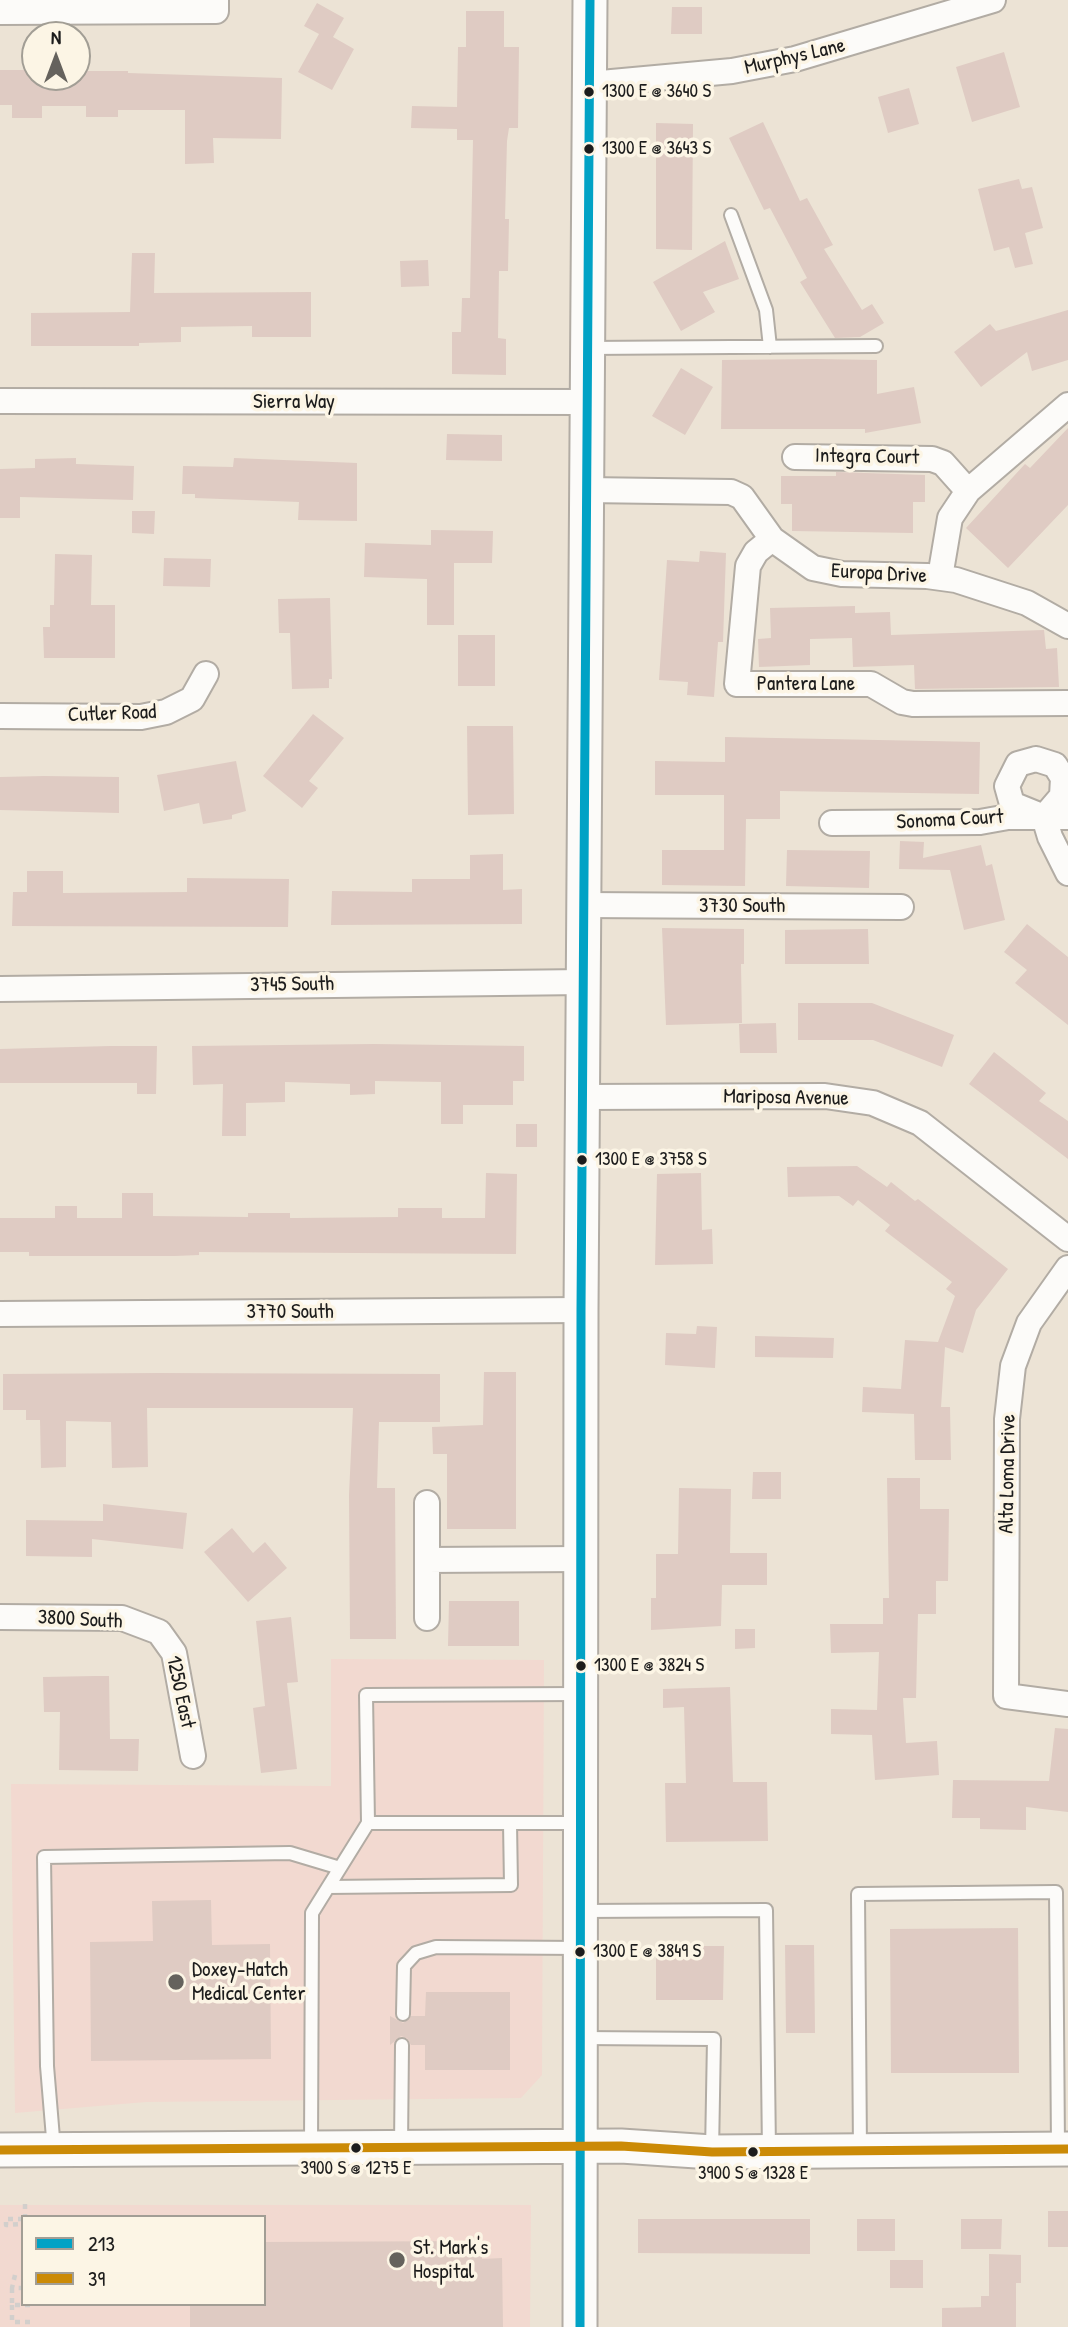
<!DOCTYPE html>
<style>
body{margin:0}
#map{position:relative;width:1068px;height:2327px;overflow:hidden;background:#ece3d5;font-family:"Patrick Hand",sans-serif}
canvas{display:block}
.legend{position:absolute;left:21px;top:2215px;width:245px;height:91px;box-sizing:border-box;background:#fcf5e5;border:2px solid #a29e95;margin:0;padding:9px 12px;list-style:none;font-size:21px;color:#1c1c1c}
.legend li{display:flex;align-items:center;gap:14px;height:35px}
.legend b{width:35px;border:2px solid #a29e95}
.north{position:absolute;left:21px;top:21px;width:70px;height:70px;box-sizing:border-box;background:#fcf5e5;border:2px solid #a29e95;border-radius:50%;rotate:0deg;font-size:19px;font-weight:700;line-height:28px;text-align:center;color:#1c1c1c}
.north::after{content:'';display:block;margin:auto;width:24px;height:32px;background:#65625d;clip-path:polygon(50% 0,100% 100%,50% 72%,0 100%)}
</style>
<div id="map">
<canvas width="1068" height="2327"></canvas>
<ul class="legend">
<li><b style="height:9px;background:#01a2c5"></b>213</li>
<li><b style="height:9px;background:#cb8a06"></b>39</li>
</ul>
<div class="north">N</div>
</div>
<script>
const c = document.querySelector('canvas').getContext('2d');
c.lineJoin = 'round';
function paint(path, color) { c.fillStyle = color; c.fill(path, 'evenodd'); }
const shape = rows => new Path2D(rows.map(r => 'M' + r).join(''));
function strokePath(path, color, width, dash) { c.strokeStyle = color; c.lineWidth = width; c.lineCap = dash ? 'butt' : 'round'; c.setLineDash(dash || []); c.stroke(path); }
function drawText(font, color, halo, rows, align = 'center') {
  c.font = font + ' "Patrick Hand",sans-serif'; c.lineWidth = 7; c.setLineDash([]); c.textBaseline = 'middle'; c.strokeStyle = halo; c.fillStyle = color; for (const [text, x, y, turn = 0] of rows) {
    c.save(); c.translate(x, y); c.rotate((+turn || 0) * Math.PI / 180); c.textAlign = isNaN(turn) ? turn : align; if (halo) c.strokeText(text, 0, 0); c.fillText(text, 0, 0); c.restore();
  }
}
const built = shape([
 [331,1659,544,1660,542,2075,521,2098,146,2102,15,2113,11,1784,331,1786],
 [0,2205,531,2205,530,2327,0,2327],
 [23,2217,264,2217,264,2304,23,2304]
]);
const building = shape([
 [317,3,344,18,333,37,354,49,332,90,298,72,319,34,304,26],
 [672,7,702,7,702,34,671,34],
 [466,11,504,11,504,47,519,47,518,128,509,128,507,141,505,219,509,219,508,271,499,271,498,338,506,339,506,375,452,374,452,332,461,332,462,298,470,298,473,140,457,140,457,129,411,128,412,106,457,107,458,47,466,47],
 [1004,52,1020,107,972,122,956,67],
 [0,70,35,70,35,77,77,77,77,71,128,71,128,73,282,78,281,139,213,138,214,163,185,164,185,110,118,110,118,117,86,117,86,106,42,106,42,118,12,118,12,105,0,105],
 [909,88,919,124,888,133,878,97],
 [763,122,800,201,807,198,833,245,824,249,862,310,872,304,884,323,860,337,835,338,800,282,807,278,770,208,764,210,729,138],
 [656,123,693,124,692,250,656,249],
 [1019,179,1022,189,1032,187,1043,228,1025,233,1033,264,1015,268,1009,247,994,251,978,189],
 [725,241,739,279,703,292,715,312,681,331,653,282],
 [132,253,155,253,154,293,311,292,311,337,252,337,252,326,181,327,181,342,139,343,139,346,31,346,31,313,130,312],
 [428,260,429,286,401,287,400,261],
 [1068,310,1068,360,1032,371,1027,352,981,387,954,352,990,324,996,331],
 [817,359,877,360,877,394,914,387,921,423,865,433,865,429,721,429,722,360],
 [681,368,713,387,685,435,652,416],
 [1068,428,1068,505,1008,568,966,528,1025,464,1030,468],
 [447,434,502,435,502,461,446,460],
 [76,458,76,464,134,466,133,500,20,497,20,518,0,518,0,469,35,468,35,459],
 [234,458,357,463,357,521,298,520,299,502,195,498,195,494,182,494,183,466,233,467],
 [836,472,925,475,925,502,913,502,913,533,792,531,792,504,781,504,781,476,836,476],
 [132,511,155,511,154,534,132,533],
 [431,530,493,531,492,563,454,563,454,625,427,625,427,579,364,577,365,543,431,545],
 [700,551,726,553,723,642,718,642,714,697,687,695,688,682,659,680,667,560,699,562],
 [55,554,92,555,91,605,115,605,115,658,44,658,43,627,50,627,50,605,54,605],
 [164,558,211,559,210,587,163,586],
 [330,598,332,679,329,679,329,688,292,689,290,633,279,633,278,599],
 [855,606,855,613,890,612,891,635,1044,630,1046,649,1057,648,1059,687,915,689,914,665,853,667,852,638,810,639,810,665,759,667,758,639,771,638,770,608],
 [458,635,495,635,495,686,458,686],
 [313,714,344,738,309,781,318,788,302,808,263,776],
 [467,726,513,726,514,814,468,815],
 [725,737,980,742,979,794,780,791,780,819,746,819,745,886,662,885,662,850,724,850,724,795,655,795,655,761,725,762],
 [236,761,246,811,232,815,232,819,203,824,199,803,164,811,157,775],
 [44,776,119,777,119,813,0,810,0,777],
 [900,841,924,842,923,858,981,845,986,866,992,864,1005,920,964,930,950,870,899,869],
 [787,850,870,851,869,888,786,886],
 [503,854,503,890,522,889,522,924,331,925,332,891,412,892,412,879,470,879,470,855],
 [27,871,63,871,63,893,187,892,187,878,289,879,288,927,12,926,13,892,27,892],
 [1027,924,1068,957,1068,1025,1015,983,1027,970,1004,952],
 [662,928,744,929,744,964,741,964,742,1023,666,1025],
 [868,929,869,964,785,964,785,930],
 [798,1003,872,1003,954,1035,942,1067,873,1040,798,1040],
 [776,1023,777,1053,740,1053,739,1024],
 [374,1044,524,1046,524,1081,513,1081,513,1105,463,1105,463,1124,441,1124,441,1082,375,1081,375,1094,350,1095,350,1084,285,1082,285,1102,246,1103,246,1136,222,1136,223,1084,193,1085,192,1046],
 [110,1046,157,1046,156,1094,137,1094,137,1083,0,1083,0,1049],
 [994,1052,1046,1093,1039,1101,1068,1121,1068,1159,969,1084],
 [516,1124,537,1124,537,1147,516,1147],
 [857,1166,887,1187,891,1182,915,1201,918,1199,1008,1269,976,1310,963,1353,945,1347,941,1407,950,1407,951,1460,915,1460,914,1414,862,1412,863,1387,901,1389,905,1340,938,1342,955,1296,946,1289,952,1282,885,1231,890,1225,858,1200,853,1206,839,1196,788,1197,787,1167],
 [486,1173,517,1174,516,1254,199,1252,199,1255,175,1256,29,1256,29,1252,0,1252,0,1218,55,1218,55,1206,77,1206,77,1218,122,1218,122,1193,153,1193,153,1216,248,1217,248,1213,290,1213,290,1218,296,1218,398,1217,398,1208,442,1208,442,1218,485,1218],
 [701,1173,702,1230,712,1229,713,1264,655,1265,657,1174],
 [697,1326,717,1327,715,1368,665,1365,666,1333,696,1334],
 [755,1336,834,1338,833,1358,755,1357],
 [484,1372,516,1372,516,1529,447,1529,447,1454,433,1454,432,1427,483,1425],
 [158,1373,440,1374,440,1422,379,1422,377,1488,395,1488,396,1639,350,1639,349,1495,353,1408,147,1408,148,1467,112,1468,111,1422,66,1421,66,1467,41,1468,40,1420,26,1420,26,1410,3,1410,3,1374],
 [753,1472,781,1472,781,1499,752,1499],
 [887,1478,920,1478,920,1509,949,1509,948,1581,936,1581,936,1614,918,1614,916,1698,903,1698,906,1743,937,1741,939,1775,875,1780,872,1735,831,1734,831,1709,877,1710,879,1652,831,1653,830,1624,883,1624,883,1598,889,1598],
 [679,1488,731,1489,730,1553,767,1553,767,1585,722,1585,721,1626,651,1630,651,1598,656,1598,656,1554,678,1554],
 [103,1504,187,1513,183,1549,92,1539,92,1557,26,1556,26,1520,103,1521],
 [232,1528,253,1553,265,1542,287,1568,248,1602,204,1552],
 [449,1601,519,1601,519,1646,448,1646],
 [291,1617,298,1682,287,1683,297,1769,261,1773,253,1708,265,1706,256,1621],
 [735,1629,755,1629,755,1648,735,1649],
 [95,1676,109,1676,110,1739,139,1739,138,1771,59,1770,60,1712,44,1712,43,1677],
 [730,1687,733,1782,767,1782,768,1841,666,1842,665,1783,686,1783,684,1707,663,1708,663,1689],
 [1055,1728,1068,1729,1068,1812,1026,1807,1026,1830,980,1829,980,1818,952,1818,953,1780,1049,1781],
 [211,1900,212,1945,270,1944,271,2059,91,2061,90,1942,153,1941,152,1901],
 [1018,1928,1019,2073,891,2073,890,1929],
 [785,1945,814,1945,815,2033,786,2033],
 [656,1946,724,1946,723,2000,656,2000],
 [426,1992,510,1992,510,2070,425,2070,425,2045,411,2045,407,2038,401,2036,390,2045,390,2016,403,2023,411,2016,425,2016],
 [1048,2211,1068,2211,1068,2247,1048,2247],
 [638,2219,810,2219,810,2254,638,2253],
 [857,2219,895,2219,895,2251,857,2251],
 [961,2219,1002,2219,1001,2249,961,2249],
 [482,2241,482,2259,502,2258,503,2327,190,2327,190,2304,264,2304,264,2242],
 [989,2254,1021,2255,1021,2283,1016,2283,1016,2327,942,2327,942,2308,981,2307,981,2296,989,2296],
 [890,2260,923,2260,923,2288,890,2288]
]);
const path = shape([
 [25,2204,25,2217],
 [23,2219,6,2219,6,2225,23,2224],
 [15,2275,12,2288,23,2288],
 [12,2288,12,2305,34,2305],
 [12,2305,12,2322,33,2322]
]);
const lane = shape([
 [731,215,766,310,770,347],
 [588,348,876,346],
 [368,1823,578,1823],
 [328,1887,511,1885,510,1823],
 [582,1911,766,1910,769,2151],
 [403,2014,404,1966,416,1953,436,1947,581,1948],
 [582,2038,714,2039,712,2152],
 [401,2146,402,2045],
 [311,2147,312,1913,368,1823,366,1695,580,1694],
 [54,2150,47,2066,44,1857,290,1853,340,1868],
 [860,2151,858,1894,1056,1892,1058,2148]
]);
const street = shape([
 [0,12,216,11,216,0],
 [590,84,732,71,795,59,993,0],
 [0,401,588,402],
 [795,457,932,459,943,463,968,491],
 [586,490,731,492,742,497,772,539,813,568,842,574,927,576,956,580,1027,603,1068,626],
 [772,539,756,552,748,566,737,684,871,684,902,702,913,704,1068,703],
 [940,577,950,518,968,491,1068,405],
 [0,716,141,717,166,712,192,699,206,674],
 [1036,759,1055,765,1063,778,1062,796,1044,817,1012,804,1007,786,1018,764,1036,759],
 [1044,817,1050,837,1068,873],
 [832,823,980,822,1008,817,1068,817],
 [584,905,901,907],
 [0,989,584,982],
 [585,1097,825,1096,873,1103,920,1123,1068,1239],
 [1068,1268,1029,1323,1013,1366,1007,1419,1006,1696,1068,1704],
 [0,1314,581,1310],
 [427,1503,427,1618],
 [427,1560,580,1559],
 [0,1617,122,1618,159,1632,174,1653,193,1756]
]);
const secondary = shape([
 [0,2150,621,2146,712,2152,1068,2149],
 [580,2327,581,1310,590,0]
]);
const bus1 = shape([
 [580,2327,581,1310,590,0]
]);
const bus2 = shape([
 [0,2150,621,2146,712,2152,1068,2149]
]);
const markers = [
 [589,92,6,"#1c1c1c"],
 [589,149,6,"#1c1c1c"],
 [582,1160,6,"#1c1c1c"],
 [581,1666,6,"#1c1c1c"],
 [580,1952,6,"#1c1c1c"],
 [176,1982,9,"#65625d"],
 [356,2148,6,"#1c1c1c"],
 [753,2152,6,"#1c1c1c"],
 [397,2260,9,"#65625d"]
];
const busNames = [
 ["1300 E @ 3640 S",602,92],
 ["1300 E @ 3643 S",602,149],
 ["1300 E @ 3758 S",595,1160],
 ["1300 E @ 3824 S",594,1666],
 ["1300 E @ 3849 S",593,1952],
 ["3900 S @ 1275 E",356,2169,"center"],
 ["3900 S @ 1328 E",753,2174,"center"]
];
const streetNames = [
 ["Murphys Lane",795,57,-13],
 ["Sierra Way",294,402],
 ["Integra Court",867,457,1],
 ["Europa Drive",879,574,3],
 ["Pantera Lane",806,684],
 ["Cutler Road",112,714,-2],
 ["Sonoma Court",950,820,-3],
 ["3730 South",742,906],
 ["3745 South",292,985,-1],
 ["Mariposa Avenue",786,1098,1],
 ["3770 South",290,1312],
 ["Alta Loma Drive",1008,1474,-89],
 ["3800 South",80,1620,3],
 ["1250 East",180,1692,78]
];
const poiNames = [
 ["Doxey-Hatch",192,1970],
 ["Medical Center",192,1994],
 ["St. Mark's",413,2248],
 ["Hospital",413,2272]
];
paint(built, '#f2d9d0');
paint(building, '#dfcbc3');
strokePath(lane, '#b2aca4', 16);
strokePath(street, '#b2aca4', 28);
strokePath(secondary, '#b2aca4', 37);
strokePath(path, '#d2cfcc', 4.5, [5, 5]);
strokePath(lane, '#fcfbf9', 12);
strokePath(street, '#fcfbf9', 24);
strokePath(secondary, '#fcfbf9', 33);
strokePath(bus1, '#01a2c5', 9);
strokePath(bus2, '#cb8a06', 9);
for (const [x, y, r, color] of markers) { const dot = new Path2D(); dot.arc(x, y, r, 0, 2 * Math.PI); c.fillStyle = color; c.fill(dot); strokePath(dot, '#fcf5e5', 2.5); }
drawText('19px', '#1c1c1c', '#fcf5e5', busNames, 'left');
drawText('21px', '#1c1c1c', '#fcf5e5', streetNames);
drawText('21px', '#1c1c1c', '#fcf5e5', poiNames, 'left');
</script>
